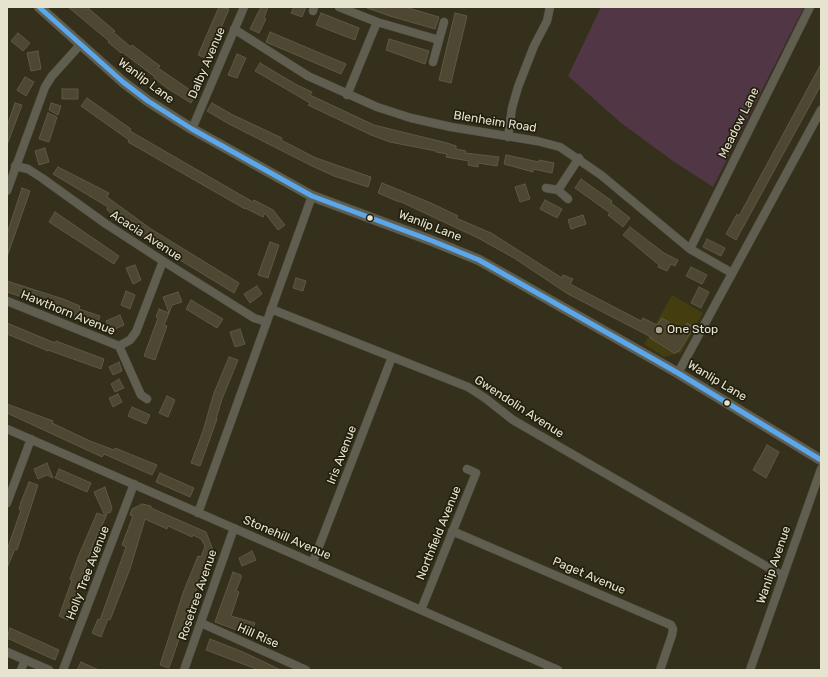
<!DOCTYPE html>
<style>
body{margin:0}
#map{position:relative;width:828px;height:677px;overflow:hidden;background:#34301c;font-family:Rubik,sans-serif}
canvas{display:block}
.frame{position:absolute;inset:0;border:8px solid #e6e3ce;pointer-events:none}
</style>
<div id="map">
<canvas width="828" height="677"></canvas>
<div class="frame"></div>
</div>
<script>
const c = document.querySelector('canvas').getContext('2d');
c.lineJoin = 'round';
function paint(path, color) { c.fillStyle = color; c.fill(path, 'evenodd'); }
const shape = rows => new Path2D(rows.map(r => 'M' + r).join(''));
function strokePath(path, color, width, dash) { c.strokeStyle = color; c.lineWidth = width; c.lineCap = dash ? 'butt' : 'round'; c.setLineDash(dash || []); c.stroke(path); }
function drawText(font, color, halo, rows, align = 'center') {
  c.font = font + ' Rubik,sans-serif'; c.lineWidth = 3.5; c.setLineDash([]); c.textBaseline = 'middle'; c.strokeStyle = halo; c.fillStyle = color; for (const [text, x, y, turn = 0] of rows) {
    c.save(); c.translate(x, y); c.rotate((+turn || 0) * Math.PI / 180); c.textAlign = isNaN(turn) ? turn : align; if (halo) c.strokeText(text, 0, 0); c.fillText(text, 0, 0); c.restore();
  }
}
const built = shape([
 [672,295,703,313,681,353,664,357,644,344]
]);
const green = shape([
 [601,7,804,7,713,187,673,161,621,123,568,76]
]);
const building = shape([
 [68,7,83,7,87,10,88,8,115,31,113,32,131,47,132,45,160,66,158,68,196,94,191,103,167,88,154,78,155,77,122,52,121,53,108,42,109,41,68,7],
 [219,7,229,9,208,59,198,55,219,7],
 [261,7,268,7,264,18,266,19,259,33,250,29,261,7],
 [294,7,306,7,302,17,291,13,294,7],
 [405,7,439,17,435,29,390,16,367,8,405,7],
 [321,13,359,28,355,40,316,25,321,13],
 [455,13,467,16,451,83,439,80,455,13],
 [270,32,346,64,341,74,266,42,270,32],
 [18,33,30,43,23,51,11,41,18,33],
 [389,39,429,51,425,64,386,50,389,39],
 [38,51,41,69,31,71,27,53,38,51],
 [237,54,246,58,237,78,228,75,237,54],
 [260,63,297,85,312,92,310,95,374,125,447,143,456,146,456,149,466,151,465,153,499,157,497,166,478,163,478,167,468,165,469,161,446,157,447,154,436,152,436,151,390,142,371,135,308,105,310,103,255,71,260,63],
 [821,64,821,85,736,240,726,234,737,214,739,216,821,64],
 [25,77,34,82,26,96,17,90,25,77],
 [62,89,78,89,78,99,62,99,62,89],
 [87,98,131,129,130,131,168,153,253,202,254,200,273,210,285,225,278,230,265,213,263,217,245,208,245,209,128,142,129,140,81,106,87,98],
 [15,103,22,105,7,145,7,126,15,103],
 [51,103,61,106,58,115,49,110,51,103],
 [212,103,233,115,282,138,281,140,316,158,371,177,368,187,334,176,312,166,229,124,207,111,212,103],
 [48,113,57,117,49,142,39,139,48,113],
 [45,148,49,162,39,165,35,151,45,148],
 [506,155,539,162,539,160,554,163,552,173,533,169,533,172,504,164,506,155],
 [58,167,109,193,107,197,151,229,239,283,234,293,139,235,107,210,108,207,53,174,58,167],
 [581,179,612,201,611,203,630,218,623,227,608,215,610,213,575,188,581,179],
 [382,183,431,203,458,216,456,218,491,233,562,278,563,275,573,279,570,284,641,321,643,318,657,325,662,318,683,331,687,323,694,327,679,351,674,353,650,338,651,337,568,294,514,258,478,238,399,201,399,202,378,193,382,183],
 [525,184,530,199,520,202,515,187,525,184],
 [22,188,30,191,7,257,7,234,22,188],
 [545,200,562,209,557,218,540,209,545,200],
 [55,212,119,256,114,264,49,222,55,212],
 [583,215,586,224,571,229,568,220,583,215],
 [630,227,664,253,678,260,675,266,671,264,667,271,658,267,659,265,623,235,630,227],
 [707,239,725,248,721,256,703,247,707,239],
 [270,242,279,245,268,278,258,275,270,242],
 [135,265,141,280,133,284,126,268,135,265],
 [691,267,707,275,702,284,686,276,691,267],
 [296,278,306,281,303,291,293,288,296,278],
 [7,281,63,299,80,306,79,309,100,316,97,326,63,311,7,292,7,281],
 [257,286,262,294,250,303,244,294,257,286],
 [699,287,709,292,701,308,691,303,699,287],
 [126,291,135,295,130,309,121,305,126,291],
 [178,292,182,302,172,305,169,313,163,297,178,292],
 [191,300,223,319,217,328,186,309,191,300],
 [159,309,169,313,164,325,167,326,155,360,144,356,158,318,156,317,159,309],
 [120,315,124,325,111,331,106,321,120,315],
 [7,323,55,343,56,341,104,359,101,369,48,350,48,351,7,334,7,323],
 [240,329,245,344,235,347,230,332,240,329],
 [229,357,238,360,222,399,216,419,217,419,200,466,191,463,203,431,214,393,229,357],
 [119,362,122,371,113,375,109,367,119,362],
 [119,379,124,388,115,392,111,384,119,379],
 [118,394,122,402,113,407,109,398,118,394],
 [167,396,175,400,168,417,159,413,167,396],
 [7,404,53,421,52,423,90,441,114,450,115,448,157,465,152,475,104,454,102,457,7,413,7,404],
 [132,407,150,415,146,424,128,416,132,407],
 [767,445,779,452,766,478,753,470,767,445],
 [47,463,53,478,47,475,38,479,34,469,47,463],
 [59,469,91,483,87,492,55,478,59,469],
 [160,473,194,488,190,497,156,482,160,473],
 [29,482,38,485,17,550,15,549,7,568,7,550,21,510,19,509,21,502,29,482],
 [105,487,112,508,110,513,108,512,93,545,68,620,59,616,72,580,70,579,78,557,97,513,105,516,94,492,105,487],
 [142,504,151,506,151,508,206,532,216,558,214,559,209,553,169,668,160,665,183,593,198,556,201,557,205,546,201,539,193,535,192,537,168,526,167,529,145,519,130,569,110,620,108,619,101,637,92,633,98,619,100,620,126,547,122,545,133,516,130,515,132,509,142,504],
 [252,551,256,560,242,566,239,558,252,551],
 [233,572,241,575,241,578,236,591,239,592,231,616,255,623,250,635,215,622,233,572],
 [10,628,59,650,55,660,7,638,10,628],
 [210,639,243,652,281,670,259,670,206,650,210,639],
 [81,662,99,670,77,670,81,662]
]);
const minor = shape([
 [339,7,377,22,347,95],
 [313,11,314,7],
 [377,22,439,40],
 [234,29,308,76,377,107,411,118,451,127,537,141,560,147,601,175,690,249,732,273],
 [433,62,444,22],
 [192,129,244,7],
 [508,137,512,108,518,87,534,46,547,21,550,7],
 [15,166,28,169,42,178,106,224,163,261,254,318,267,322],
 [546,188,558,190,579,158],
 [558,190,568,199],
 [7,191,45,87,52,76,80,45],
 [690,249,810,7],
 [7,301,119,346,130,340,136,332,163,261],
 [271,309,468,387,485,398,513,420,783,576],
 [119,346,141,395,147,399],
 [678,373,821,110],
 [7,429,558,670],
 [7,503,31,439],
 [198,513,312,196],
 [452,531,671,625,673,629,672,635,660,670],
 [313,562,392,357],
 [421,610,476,473,467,469],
 [201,623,306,670],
 [7,652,49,670],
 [21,670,25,660],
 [63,670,134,484],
 [184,670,234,528],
 [750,670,821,469]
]);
const tertiary = shape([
 [39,7,123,82,148,101,192,129,312,196,430,240,479,260,678,373,821,460]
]);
const bus1 = shape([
 [39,7,123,82,148,101,192,129,312,196,430,240,479,260,678,373,821,460]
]);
const markers = [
 [370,218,3.5,"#e6e3ce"],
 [659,330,4,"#a8a490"],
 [727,403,3.5,"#e6e3ce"]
];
const streetNames = [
 ["Dalby Avenue",207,63,-67],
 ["Wanlip Lane",146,81,37],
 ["Blenheim Road",495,122,9],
 ["Meadow Lane",739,123,-64],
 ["Wanlip Lane",430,226,21],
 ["Acacia Avenue",146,236,33],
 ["Hawthorn Avenue",68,313,22],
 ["Wanlip Lane",717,381,31],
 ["Gwendolin Avenue",519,407,33],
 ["Iris Avenue",342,455,-69],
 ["Northfield Avenue",439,533,-68],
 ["Stonehill Avenue",287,538,23],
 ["Wanlip Avenue",774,565,-71],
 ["Holly Tree Avenue",88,573,-69],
 ["Paget Avenue",589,576,23],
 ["Rosetree Avenue",198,595,-71],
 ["Hill Rise",258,636,24]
];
const poiNames = [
 ["One Stop",667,330]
];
paint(built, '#443d10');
paint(green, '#513646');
paint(building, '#4e4731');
strokePath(building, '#5d5848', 1);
strokePath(minor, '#4f4d3d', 9);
strokePath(tertiary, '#4f4d3d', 11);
strokePath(minor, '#605e50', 8);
strokePath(tertiary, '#605e50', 10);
strokePath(bus1, '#5aa8eb', 5);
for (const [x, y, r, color] of markers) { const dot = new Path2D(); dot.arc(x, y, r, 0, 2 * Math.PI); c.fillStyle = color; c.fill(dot); strokePath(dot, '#221f0f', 1.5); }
drawText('12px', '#e6e3ce', '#221f0f', streetNames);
drawText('12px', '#e6e3ce', '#221f0f', poiNames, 'left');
</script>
